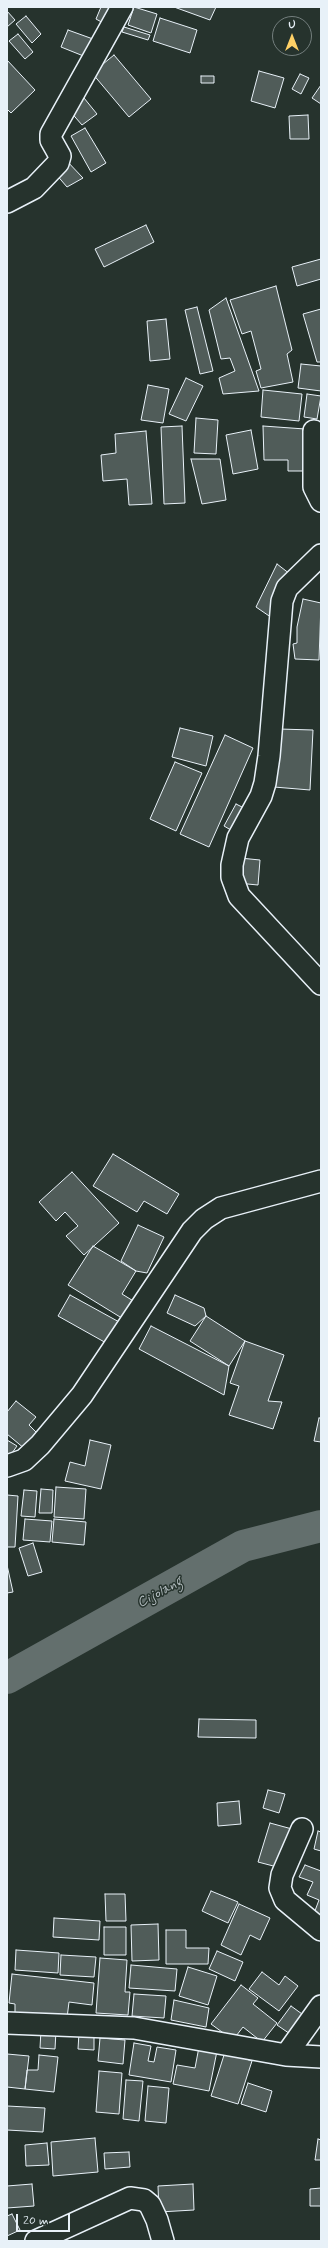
<!DOCTYPE html>
<style>
body{margin:0}
#map{position:relative;width:328px;height:2248px;overflow:hidden;background:#26332d;font-family:Mynerve,sans-serif}
canvas{display:block}
.frame{position:absolute;inset:0;border:8px solid #e8f1f8;pointer-events:none}
.north{position:absolute;left:272px;top:16px;width:40px;height:40px;box-sizing:border-box;background:#26332d;border:1px solid #747f7e;border-radius:50%;rotate:0deg;font-size:11px;font-weight:700;line-height:16px;text-align:center;color:#e8f1f8}
.north::after{content:'';display:block;margin:auto;width:14px;height:18px;background:#ffd166;clip-path:polygon(50% 0,100% 100%,50% 72%,0 100%)}
.scale{position:absolute;left:16px;top:2214px;width:54px;height:18px;box-sizing:border-box;border:2px solid #e8f1f8;border-top:0;padding-left:5px;font-size:12px;line-height:14px;white-space:nowrap;color:#e8f1f8;-webkit-text-stroke:3px #26332d;paint-order:stroke}
</style>
<div id="map">
<canvas width="328" height="2248"></canvas>
<div class="frame"></div>
<div class="north">U</div>
<div class="scale">20 m</div>
</div>
<script>
const c = document.querySelector('canvas').getContext('2d');
c.lineJoin = 'round';
const shape = rows => new Path2D(rows.map(r => 'M' + r).join(''));
function strokePath(path, color, width, dash) { c.strokeStyle = color; c.lineWidth = width; c.lineCap = dash ? 'butt' : 'round'; c.setLineDash(dash || []); c.stroke(path); }
function paint(path, color) { c.fillStyle = color; c.fill(path, 'evenodd'); }
function drawText(font, color, halo, rows, align = 'center') {
  c.font = font + ' Mynerve,sans-serif'; c.lineWidth = 3; c.setLineDash([]); c.textBaseline = 'middle'; c.strokeStyle = halo; c.fillStyle = color; for (const [text, x, y, turn = 0] of rows) {
    c.save(); c.translate(x, y); c.rotate((+turn || 0) * Math.PI / 180); c.textAlign = isNaN(turn) ? turn : align; if (halo) c.strokeText(text, 0, 0); c.fillText(text, 0, 0); c.restore();
  }
}
const river = shape([
 [7,1678,243,1546,321,1526]
]);
const building = shape([
 [101,7,118,7,107,25,96,19,101,7],
 [134,7,157,14,151,33,128,25,134,7],
 [174,7,216,7,210,20,174,7],
 [7,11,15,20,7,27,7,11],
 [26,16,41,34,32,43,16,24,26,16],
 [160,18,197,30,190,53,153,41,160,18],
 [124,27,150,35,148,40,122,32,124,27],
 [68,30,93,39,86,57,61,47,68,30],
 [18,34,33,52,25,59,9,41,18,34],
 [114,55,151,99,129,117,92,73,114,55],
 [7,60,35,90,11,113,7,109,7,60],
 [259,71,284,78,275,108,251,101,259,71],
 [300,74,309,78,301,94,292,89,300,74],
 [201,76,214,76,214,83,201,83,201,76],
 [321,85,321,104,312,98,321,85],
 [84,98,97,114,82,125,69,110,84,98],
 [308,115,309,139,290,139,289,116,308,115],
 [85,128,106,163,91,172,71,136,85,128],
 [65,159,83,178,67,187,55,173,65,159],
 [146,225,154,242,104,267,95,249,146,225],
 [321,259,321,279,297,286,292,267,321,259],
 [276,286,292,350,287,354,293,382,261,388,256,371,261,369,251,331,242,334,230,300,276,286],
 [226,298,259,391,223,394,219,378,235,371,230,358,221,359,209,310,226,298],
 [197,307,213,371,200,374,185,310,197,307],
 [321,309,321,362,317,362,303,314,321,309],
 [166,319,170,359,150,361,147,321,166,319],
 [301,364,321,366,321,391,298,388,301,364],
 [186,378,203,386,186,421,169,414,186,378],
 [148,385,169,389,163,423,141,420,148,385],
 [263,390,302,394,299,421,261,417,263,390],
 [307,394,321,396,317,419,304,417,307,394],
 [196,418,218,420,216,454,194,453,196,418],
 [182,426,185,503,164,504,161,427,182,426],
 [263,426,305,429,309,471,288,471,288,460,264,460,263,426],
 [251,430,258,469,233,474,226,435,251,430],
 [146,431,152,504,129,505,127,479,103,481,101,455,116,453,115,434,146,431],
 [191,459,220,459,226,500,202,504,191,459],
 [277,564,290,574,275,620,256,607,277,564],
 [303,599,321,603,319,660,295,659,293,644,297,643,297,627,303,599],
 [180,728,213,736,206,766,172,757,180,728],
 [279,729,313,730,310,790,274,787,279,729],
 [225,735,253,748,209,847,180,834,225,735],
 [175,762,202,773,176,831,150,819,175,762],
 [236,804,248,810,236,833,224,826,236,804],
 [240,858,260,860,258,885,237,883,240,858],
 [113,1154,179,1194,167,1214,144,1201,137,1212,93,1186,113,1154],
 [72,1172,119,1223,84,1255,66,1236,78,1226,65,1212,56,1221,39,1202,72,1172],
 [138,1225,164,1237,147,1273,136,1271,121,1261,138,1225],
 [93,1246,136,1271,122,1294,135,1302,125,1320,68,1285,93,1246],
 [70,1295,121,1323,108,1344,58,1316,70,1295],
 [175,1295,204,1308,206,1316,195,1326,167,1313,175,1295],
 [206,1316,245,1341,229,1366,190,1341,206,1316],
 [151,1326,229,1366,224,1395,139,1349,151,1326],
 [245,1341,284,1355,268,1401,282,1402,273,1429,229,1415,239,1386,230,1383,245,1341],
 [16,1401,36,1417,29,1425,38,1434,25,1449,7,1434,7,1412,16,1401],
 [319,1418,321,1418,321,1442,314,1441,319,1418],
 [7,1440,17,1446,7,1460,7,1440],
 [90,1440,111,1445,101,1489,65,1481,70,1462,85,1466,90,1440],
 [56,1487,86,1489,84,1519,54,1517,56,1487],
 [41,1489,53,1490,52,1513,39,1513,41,1489],
 [24,1490,37,1491,35,1517,21,1516,24,1490],
 [7,1495,18,1496,15,1547,7,1547,7,1495],
 [25,1519,52,1521,50,1542,23,1540,25,1519],
 [54,1519,86,1522,84,1545,52,1542,54,1519],
 [33,1543,42,1572,28,1576,19,1548,33,1543],
 [7,1565,13,1592,7,1593,7,1565],
 [199,1719,256,1720,256,1738,198,1737,199,1719],
 [268,1790,285,1794,279,1813,263,1808,268,1790],
 [239,1801,241,1824,218,1826,217,1803,239,1801],
 [270,1823,292,1829,281,1868,258,1862,270,1823],
 [318,1831,321,1832,321,1851,314,1849,318,1831],
 [305,1865,321,1871,321,1920,313,1916,319,1900,307,1895,313,1882,299,1877,305,1865],
 [211,1891,238,1902,228,1923,202,1911,211,1891],
 [105,1894,125,1894,126,1921,106,1921,105,1894],
 [239,1904,270,1918,260,1940,250,1935,241,1955,221,1945,239,1904],
 [54,1918,100,1921,99,1940,53,1937,54,1918],
 [158,1924,159,1960,132,1961,131,1925,158,1924],
 [104,1927,126,1927,126,1955,104,1955,104,1927],
 [166,1930,186,1930,186,1948,209,1948,208,1964,166,1964,166,1930],
 [16,1950,59,1953,58,1973,15,1970,16,1950],
 [217,1951,243,1962,235,1981,209,1969,217,1951],
 [61,1955,96,1957,94,1977,60,1975,61,1955],
 [100,1958,127,1960,125,1992,130,1992,128,2015,96,2013,100,1958],
 [131,1965,177,1969,175,1991,129,1988,131,1965],
 [188,1967,217,1976,208,2005,179,1996,188,1967],
 [262,1972,279,1985,285,1976,298,1986,279,2011,249,1989,262,1972],
 [12,1974,94,1983,92,2005,69,2002,67,2018,15,2013,15,2004,9,2003,12,1974],
 [241,1985,258,1998,253,2004,277,2023,262,2042,243,2027,233,2040,211,2024,241,1985],
 [134,1994,166,1996,164,2018,132,2016,134,1994],
 [174,2000,209,2008,206,2027,171,2020,174,2000],
 [291,2006,309,2019,296,2038,277,2025,291,2006],
 [41,2030,56,2031,55,2049,40,2048,41,2030],
 [79,2033,94,2034,94,2050,78,2049,79,2033],
 [100,2038,125,2040,123,2064,98,2061,100,2038],
 [134,2043,151,2046,148,2061,154,2062,157,2047,176,2050,171,2082,129,2075,134,2043],
 [199,2047,217,2051,209,2091,173,2084,177,2065,195,2068,199,2047],
 [225,2052,252,2061,238,2104,211,2096,225,2052],
 [7,2054,29,2056,25,2089,7,2087,7,2054],
 [39,2055,58,2057,54,2092,25,2089,27,2070,38,2070,39,2055],
 [99,2071,122,2073,119,2114,96,2112,99,2071],
 [126,2080,143,2081,139,2121,123,2119,126,2080],
 [248,2083,272,2091,266,2112,241,2104,248,2083],
 [148,2086,169,2088,166,2123,145,2121,148,2086],
 [7,2106,45,2108,43,2132,7,2130,7,2106],
 [95,2138,98,2172,53,2176,51,2142,95,2138],
 [318,2139,321,2140,321,2160,315,2160,318,2139],
 [47,2143,49,2165,26,2166,25,2145,47,2143],
 [129,2152,130,2167,105,2169,104,2153,129,2152],
 [32,2184,34,2206,7,2208,7,2186,32,2184],
 [193,2184,194,2210,159,2212,158,2186,193,2184],
 [321,2188,321,2206,310,2206,310,2189,321,2188],
 [12,2214,20,2230,7,2236,7,2216,12,2214]
]);
const minor = shape([
 [7,202,34,188,58,163,60,156,51,140,51,134,122,7],
 [314,431,314,487,321,501],
 [321,555,287,588,282,601,269,756,265,783,261,796,238,838,232,865,232,877,239,896,321,984],
 [7,1466,24,1460,40,1445,82,1395,192,1231,204,1219,221,1208,321,1181],
 [302,1829,282,1875,280,1888,285,1900,321,1930],
 [7,2023,134,2028,286,2055,321,2057],
 [286,2055,321,2006],
 [36,2241,130,2198,144,2200,150,2205,157,2220,163,2241]
]);
const waterNames = [
 ["Cijolang",160,1593,-29]
];
strokePath(river, '#636f6d', 32);
paint(building, '#505c59');
strokePath(building, '#e8f1f8', 1);
strokePath(minor, '#e8f1f8', 24);
strokePath(minor, '#26332d', 21);
drawText('italic 14px', '#b3bdc0', '#26332d', waterNames);
</script>
